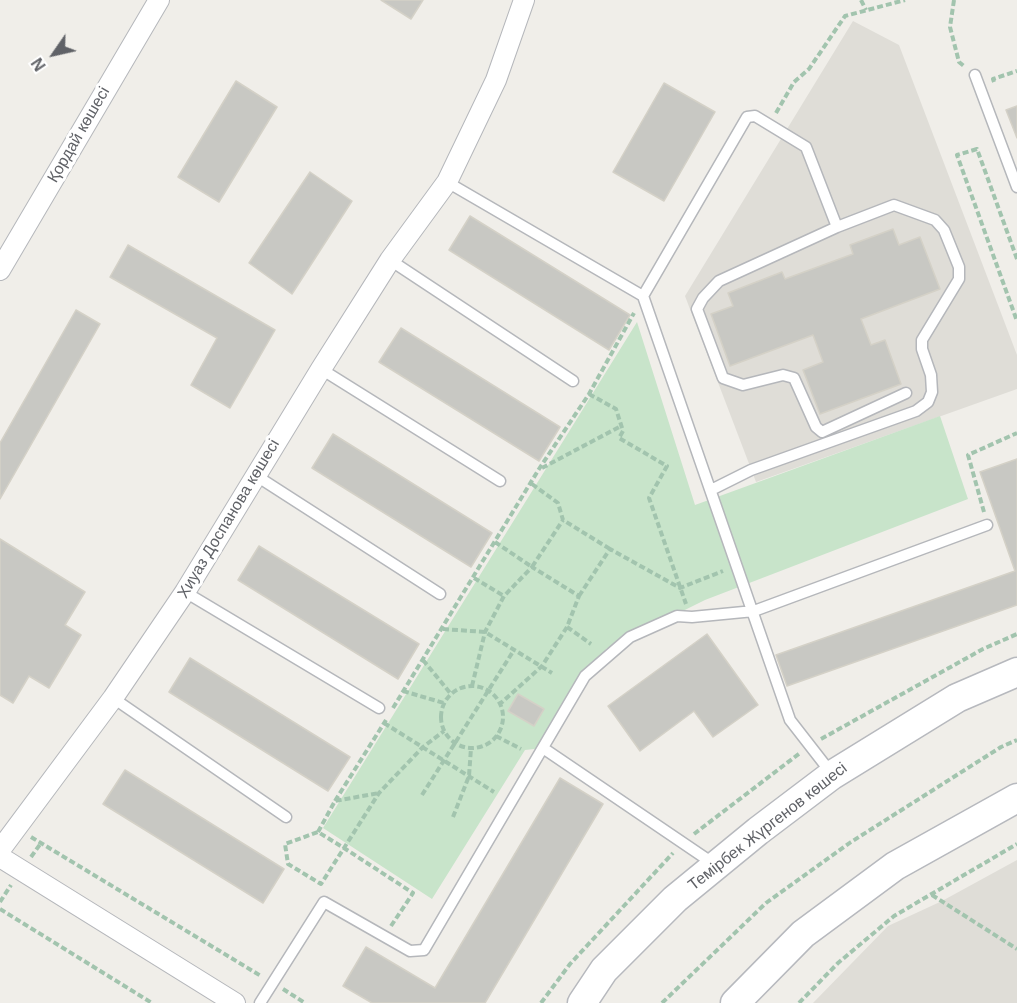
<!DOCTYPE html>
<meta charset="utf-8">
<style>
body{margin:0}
#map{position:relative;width:1017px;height:1003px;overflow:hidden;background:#f0eee9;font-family:Arial,sans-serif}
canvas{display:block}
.north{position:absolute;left:24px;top:24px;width:60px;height:60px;-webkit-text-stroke:4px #fff;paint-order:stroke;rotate:236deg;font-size:16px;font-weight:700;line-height:24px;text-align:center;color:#606267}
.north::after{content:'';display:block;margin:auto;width:21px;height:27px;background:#606267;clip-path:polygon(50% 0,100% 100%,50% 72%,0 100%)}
</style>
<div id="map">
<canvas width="1017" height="1003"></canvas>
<div class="north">N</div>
</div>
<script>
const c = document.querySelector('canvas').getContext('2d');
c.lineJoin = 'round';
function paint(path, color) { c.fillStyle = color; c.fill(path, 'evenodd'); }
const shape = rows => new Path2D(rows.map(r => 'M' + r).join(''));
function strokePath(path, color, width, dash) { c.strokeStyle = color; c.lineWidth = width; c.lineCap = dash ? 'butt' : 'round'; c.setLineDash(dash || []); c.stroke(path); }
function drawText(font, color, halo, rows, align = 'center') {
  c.font = font + ' Arial,sans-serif'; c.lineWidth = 6; c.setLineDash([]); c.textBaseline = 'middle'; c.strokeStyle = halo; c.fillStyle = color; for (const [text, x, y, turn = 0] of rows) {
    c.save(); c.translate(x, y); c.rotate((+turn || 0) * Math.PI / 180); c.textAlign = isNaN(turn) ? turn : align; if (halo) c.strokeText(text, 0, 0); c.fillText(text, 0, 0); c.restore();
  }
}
const education = shape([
 [853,21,899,45,1017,355,1017,389,756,482,685,296],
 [1017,860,1017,1003,813,1003,888,926,942,901]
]);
const green = shape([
 [637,322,695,505,940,416,968,499,705,600,606,649,543,748,525,750,432,899,323,828]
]);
const building = shape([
 [381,0,423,0,411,19,381,0],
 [236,81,277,107,219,202,178,177,236,81],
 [664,83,715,112,664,201,613,172,664,83],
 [1017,106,1017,138,1006,110,1017,106],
 [310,172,352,201,292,294,249,263,310,172],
 [470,216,630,315,609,350,449,250,470,216],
 [893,229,899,245,920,237,940,289,861,319,871,345,885,340,901,384,820,414,803,370,823,362,813,335,730,366,711,314,733,306,728,293,782,272,785,279,853,254,850,245,893,229],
 [128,245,275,330,230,408,191,385,217,338,110,277,128,245],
 [76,310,100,324,0,499,0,443,76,310],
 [401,328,560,427,539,461,379,362,401,328],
 [333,434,492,533,471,567,312,468,333,434],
 [1017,459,1017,605,787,686,776,655,1015,571,980,472,1017,459],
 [0,539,85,592,65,625,81,635,49,688,29,676,13,703,0,695,0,539],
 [259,546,419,644,398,679,238,580,259,546],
 [707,634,758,705,713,737,694,711,640,751,608,706,707,634],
 [190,658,350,757,328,791,169,692,190,658],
 [518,694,544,709,534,726,508,711,518,694],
 [125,770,284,869,263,903,103,804,125,770],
 [560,778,603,804,485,1003,372,1003,343,986,366,947,435,988,560,778]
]);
const path = shape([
 [861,0,866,10],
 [954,0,950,27,959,62,965,67],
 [994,82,993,79,1017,71],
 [776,113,794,82,809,69,845,16,905,0],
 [1017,259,977,149,957,155,1017,321],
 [589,394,616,409,623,431,619,438,667,466,649,498,686,604],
 [542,468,621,426],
 [532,484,558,503,563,520,610,549],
 [984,512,968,455,1017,433],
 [495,542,532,567,563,520],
 [474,578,504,596],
 [579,596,610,549,680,588,723,571],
 [567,627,591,644],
 [443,629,485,632,552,673],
 [423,660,451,694],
 '441 717a31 31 0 1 1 62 0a31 31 0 1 1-62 0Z',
 [472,686,485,632,504,596,532,567,579,596,567,627,542,666,500,704],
 [403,691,444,703],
 [393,708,539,469,589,394,634,313],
 [384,723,494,792],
 [496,736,521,749],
 [821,739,983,649,1017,634],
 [422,795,514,650],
 [335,801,386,720],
 [453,817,469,776,471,748],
 [318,832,335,801,379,793],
 [694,834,800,753],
 [31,837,261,976],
 [31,857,41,843],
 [932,895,1017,949],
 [0,902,11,885],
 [0,909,152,1003],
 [391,926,413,893,344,848,318,832,285,844,288,864,321,884,344,848,379,793,423,747,444,731],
 [283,989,305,1003],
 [541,1003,570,964,673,853],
 [662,1003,766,903,851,842,1001,747,1017,740],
 [799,1003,838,963,894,916,1017,844]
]);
const lane = shape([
 [975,75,1017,187],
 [447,182,643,296,790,720,832,774],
 [390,260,573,381],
 [643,296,747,117,755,116,806,147,837,227],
 [321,369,500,481],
 [255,475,440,594],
 [711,490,751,470,916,411,928,402,932,392,931,375,922,349,922,340,959,279,959,267,944,230,935,220,894,205,837,227,719,281,703,298,697,309,723,378,743,385,783,375,794,378,816,427,822,432,906,393],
 [185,592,379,708],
 [113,698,286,817],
 [543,748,714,864],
 [260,1003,324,902,410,951,424,950,585,676,630,637,677,616,692,617,754,611,987,525]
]);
const street = shape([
 [0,270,159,0],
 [0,850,113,698,185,592,321,369,390,260,447,182,496,80,524,0],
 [0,857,235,1003]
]);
const secondary = shape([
 [582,1003,604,970,675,899,758,831,832,775,957,698,1017,672],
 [735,1003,803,934,895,866,1017,798]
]);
const streetNames = [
 ["Қордай көшесі",79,135,-60],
 ["Хиуаз Доспанова көшесі",229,519,-59],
 ["Темірбек Жүргенов көшесі",768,827,-38]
];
paint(education, '#dfddd7');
paint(green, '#c8e4ca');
paint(building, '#c8c8c3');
strokePath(building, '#d4d1c7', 1.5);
strokePath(lane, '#b5b7bb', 13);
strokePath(street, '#b5b7bb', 22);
strokePath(secondary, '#b7b9be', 31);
strokePath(path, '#a2c4ae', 4, [6, 3]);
strokePath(lane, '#fff', 10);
strokePath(street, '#fff', 20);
strokePath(secondary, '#fff', 28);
drawText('16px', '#606267', '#fff', streetNames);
</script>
